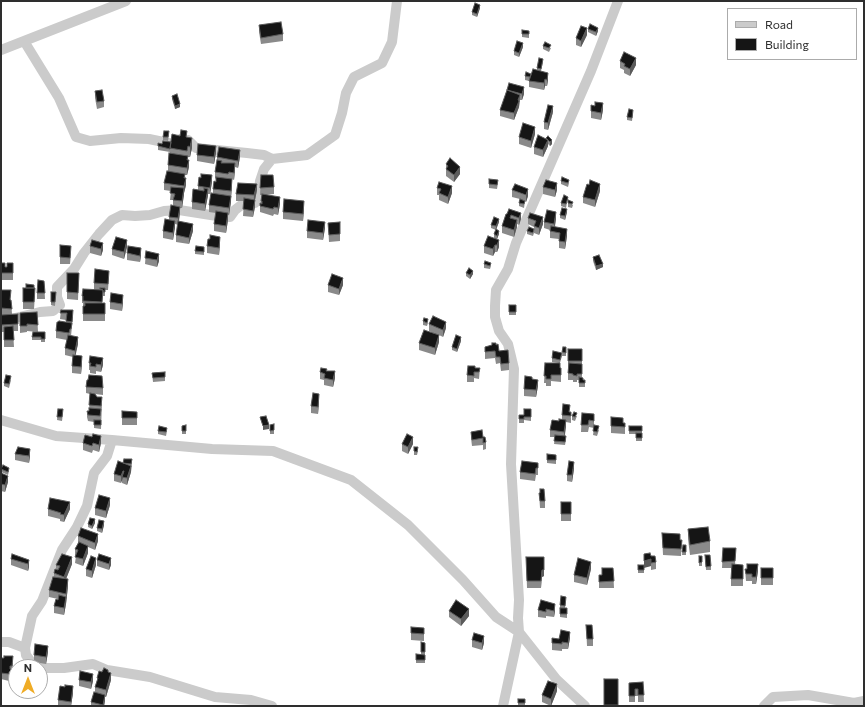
<!DOCTYPE html>
<style>
body{margin:0}
#map{position:relative;width:865px;height:707px;overflow:hidden;background:#fff;font-family:Commissioner,sans-serif}
canvas{display:block}
.frame{position:absolute;inset:0;border:2px solid #2e2e2e;pointer-events:none}
.legend{position:absolute;left:727px;top:8px;width:130px;height:52px;box-sizing:border-box;background:#fff;border:1px solid #ababab;margin:0;padding:5px 7px;list-style:none;font-size:12px;color:#2e2e2e}
.legend li{display:flex;align-items:center;gap:8px;height:20px}
.legend b{width:20px;border:1px solid #ababab}
.north{position:absolute;left:8px;top:659px;width:40px;height:40px;box-sizing:border-box;background:#fff;border:1px solid #ababab;border-radius:50%;rotate:0deg;font-size:11px;font-weight:700;line-height:16px;text-align:center;color:#2e2e2e}
.north::after{content:'';display:block;margin:auto;width:14px;height:18px;background:#efac26;clip-path:polygon(50% 0,100% 100%,50% 72%,0 100%)}
</style>
<div id="map">
<canvas width="865" height="707"></canvas>
<div class="frame"></div>
<ul class="legend">
<li><b style="height:5px;background:#cbcbcb"></b>Road</li>
<li><b style="height:11px;background:#151515"></b>Building</li>
</ul>
<div class="north">N</div>
</div>
<script>
const c = document.querySelector('canvas').getContext('2d');
c.lineJoin = 'round';
const shape = rows => new Path2D(rows.map(r => 'M' + r).join(''));
function strokePath(path, color, width, dash) { c.strokeStyle = color; c.lineWidth = width; c.lineCap = dash ? 'butt' : 'round'; c.setLineDash(dash || []); c.stroke(path); }
function paint(path, color) { c.fillStyle = color; c.fill(path, 'evenodd'); }
const minor = shape([
 [24,41,59,98,76,137,90,141,121,138,149,139,173,144,176,140,180,139,188,140,196,148,247,153,264,155,272,159],
 [1,50,126,1],
 [1,320,15,318,40,312,53,311,60,305,57,297,57,287,74,269,84,253,99,234,112,220,122,215,135,216,150,215,164,211,179,210,217,216,230,217,235,210,244,203,255,203,258,199,260,181,264,169,272,159,307,155,335,135,342,113,346,93,354,77,382,63,392,42,397,1],
 [1,420,56,436,112,440,212,449,273,451,351,480,408,525,463,580,496,617,519,632,503,706],
 [112,440,107,456,94,473,87,506,77,527,62,550,42,601,32,616,25,648,26,655,31,662,45,668,64,668,93,664,107,670,150,677,215,697,251,700,272,706],
 [1,642,9,642,25,648],
 [585,706,557,680,519,632,518,618,519,600,511,464,514,369,508,344,499,331,495,317,495,306,496,290,508,269,516,243,591,71,618,1],
 [764,706,773,697,808,695,854,703,864,701]
]);
const wall = shape([
 [480,8,477,17,472,15,472,12],
 [259,25,283,34,283,41,261,44,259,32],
 [588,29,598,31,596,36,588,32],
 [522,30,529,31,529,38,522,37],
 [587,35,581,47,576,45,576,38],
 [543,46,551,48,549,52,543,49],
 [523,47,519,57,514,55,514,51],
 [620,61,636,65,630,76,624,73,624,70,620,68],
 [543,62,541,71,548,80,547,86,545,86,544,90,529,87,529,81,525,80,525,76,531,74,537,70,537,68],
 [507,90,524,94,522,100,520,100,519,107,514,120,500,116,500,110,507,92],
 [95,91,104,101,104,107,97,109,95,98],
 [172,96,180,107,175,109,172,99],
 [603,110,601,120,591,118,591,111],
 [553,112,548,130,544,129,544,122],
 [633,113,632,121,627,120,627,117],
 [535,134,531,148,519,144,519,137],
 [169,135,168,141,163,140,163,137],
 [187,137,192,148,190,157,188,157,188,160,189,167,187,175,185,175,186,185,184,193,182,208,180,208,180,213,179,222,193,231,189,244,176,242,176,235,178,225,175,224,173,240,163,238,163,231,169,220,169,217,173,205,173,200,170,200,171,191,164,190,164,183,168,171,168,165,170,152,158,150,158,146,162,144,171,142],
 [546,138,552,144,550,146,548,144,548,146,543,157,534,154,534,147],
 [216,153,214,164,197,161,197,155],
 [217,157,240,157,238,168,235,167,234,180,232,179,231,202,229,215,228,215,228,220,226,233,214,231,214,224,216,213,209,212,209,205,213,193,213,189,216,182,216,179,215,178,215,172,217,161],
 [446,164,460,174,454,182,446,176],
 [261,175,274,187,274,194,265,195,280,204,278,215,274,214,273,216,260,212,260,206,262,195,260,195],
 [561,181,569,183,568,187,561,184],
 [212,182,210,194,208,194,205,211,192,209,192,202,198,190,198,186],
 [498,183,497,189,489,188,489,184],
 [543,187,557,190,555,197,543,194],
 [437,188,452,193,448,204,439,200,439,195,437,195],
 [257,190,255,200,255,207,253,217,243,216,244,201,236,201,236,194],
 [512,190,528,196,526,202,525,201,524,208,519,206,519,203,520,199,512,197],
 [600,191,595,207,583,203,583,197],
 [568,197,566,208,561,206,561,203],
 [568,200,573,205,572,208,568,207],
 [304,208,303,221,283,219,283,212],
 [509,209,521,219,519,225,517,224,517,227,514,237,502,233,502,226],
 [567,212,565,220,560,218,560,215],
 [528,218,543,224,539,235,534,233,534,227,528,224],
 [556,219,555,227,567,236,565,249,559,248,559,239,550,238,550,230,544,228,544,222],
 [340,222,340,241,329,242,328,223],
 [499,222,496,229,499,234,497,239,499,247,497,252,495,252,493,256,484,253,484,246,494,238,494,234,496,230,491,228,491,225],
 [325,228,323,240,307,238,307,231],
 [527,231,534,233,533,236,527,234],
 [92,240,103,250,101,256,90,253,90,246],
 [220,243,219,255,207,253,207,246],
 [60,245,71,253,70,264,60,264],
 [127,247,124,259,112,255,112,249],
 [204,250,204,255,195,254,195,251],
 [146,251,159,261,157,267,145,264],
 [127,253,141,255,140,262,127,260],
 [593,257,603,267,596,270,593,261],
 [1,263,5,267,13,270,13,280,1,280],
 [484,264,491,266,490,269,484,268],
 [67,273,79,273,78,300,67,299],
 [466,273,473,274,470,279,466,276],
 [109,277,108,290,105,290,105,296,103,296,102,303,105,303,105,321,83,321,83,303,82,303,82,296,94,289,94,283],
 [44,281,45,299,37,299,37,293],
 [328,285,343,285,339,295,328,292],
 [34,288,35,295,34,309,23,309,23,302],
 [1,290,11,300,12,314,18,324,18,331,13,331,14,347,4,347,4,332,1,332],
 [51,292,56,292,55,306,51,305],
 [110,302,123,302,122,311,110,309],
 [509,305,516,305,516,315,509,315],
 [61,310,73,317,71,336,78,344,75,355,82,363,81,374,72,373,72,366,73,357,65,355,65,348,67,340,56,338,56,331,66,322,66,320,60,319],
 [37,312,38,332,27,331,27,332,20,333,20,313],
 [423,321,428,323,427,326,423,325],
 [429,324,446,328,443,337,439,335,439,342,435,355,419,350,419,343,435,334,429,331],
 [45,332,45,342,41,342,41,340,32,340,32,337],
 [461,341,457,352,452,350,452,347],
 [492,343,496,345,499,351,509,363,509,370,501,371,500,363,496,364,495,358,485,359,485,347,492,345],
 [563,347,566,347,566,356,562,356],
 [568,349,582,349,582,377,583,380,585,380,585,387,579,387,579,380,577,380,577,382,573,382,573,380,568,380],
 [562,356,560,363,560,368,561,368,561,382,551,381,551,386,546,386,546,383,544,383,545,363,559,363,552,362,552,358],
 [89,363,103,365,101,372,96,371,96,374,90,373,90,370,89,370],
 [475,368,480,368,479,379,474,378,474,382,467,382,467,375],
 [327,371,335,378,333,387,324,385,324,380,320,379,320,372],
 [165,372,165,381,153,382,152,373],
 [532,379,538,386,536,397,524,396,524,389],
 [11,380,9,388,4,386,4,383],
 [86,387,103,388,103,395,95,394,102,404,101,429,94,428,94,422,88,421,87,417,87,411,89,411,90,394,86,393],
 [319,401,318,414,311,413,311,406],
 [58,409,63,413,62,421,57,420],
 [531,409,531,421,524,420,524,423,519,423,519,415,524,415],
 [122,411,137,412,137,425,122,425],
 [570,412,571,418,571,423,566,422,565,436,566,440,565,445,554,444,555,437,550,437,550,430,562,420,562,415],
 [582,413,594,421,594,427,599,430,597,436,593,435,594,428,589,427,588,432,581,432],
 [572,416,577,416,575,421,572,420],
 [611,417,623,423,625,423,625,434,611,433],
 [274,424,274,434,270,434,270,425],
 [186,425,186,434,182,434,182,426],
 [642,426,642,441,636,441,636,434,629,434,629,431],
 [158,431,167,431,166,436,158,434],
 [471,432,483,437,486,442,486,449,483,450,483,445,472,446,471,438],
 [83,443,101,443,99,452,93,450,92,453,83,450],
 [402,444,413,444,408,454,402,451],
 [414,451,418,451,417,455,414,455],
 [15,454,30,456,29,463,15,460],
 [556,455,556,464,547,463,547,460],
 [132,459,131,472,127,485,122,483,122,478,121,483,114,481,114,474,123,463],
 [538,463,538,475,536,475,535,481,520,479,520,472],
 [1,469,9,471,8,475,1,472],
 [574,469,572,482,567,481,567,475],
 [1,473,8,482,5,492,1,491],
 [539,493,540,493,545,501,545,508,540,508],
 [561,502,571,502,571,521,561,521],
 [110,505,106,518,95,515,95,508],
 [48,509,70,509,64,522,60,521,60,519,48,516],
 [95,523,92,529,88,527,88,524],
 [104,525,102,533,97,531,97,528],
 [688,529,710,541,710,552,690,555,688,539],
 [662,533,680,540,682,540,681,556,663,555],
 [78,536,98,541,95,550,88,547,88,553,83,566,75,563,76,556,75,555,75,549,78,543],
 [683,545,686,545,686,555,682,555],
 [723,548,736,548,735,565,743,565,743,586,731,586,731,568,722,568],
 [99,554,111,565,109,570,97,566,97,560],
 [644,554,651,556,656,562,656,569,651,570,651,566,644,567,644,573,638,573,638,565,644,565],
 [705,555,711,566,711,570,706,570],
 [699,556,702,556,702,566,699,566],
 [526,557,544,576,542,577,541,588,527,588],
 [11,559,29,560,29,567,28,571,11,565],
 [72,564,66,579,68,586,66,604,64,615,54,613,54,606,58,599,49,597,49,590,54,577,54,573,56,570,56,565],
 [96,565,92,578,86,576,86,569],
 [613,568,614,588,599,588,599,575,602,575],
 [761,568,773,568,773,585,761,585],
 [591,569,587,585,574,582,574,575],
 [745,569,758,571,756,584,752,584,752,581,746,581],
 [541,600,555,611,554,617,546,616,546,618,538,617,538,610],
 [566,600,565,608,567,608,567,618,560,617,560,605],
 [449,611,469,616,461,626,449,617],
 [586,625,593,639,593,646,587,646],
 [424,628,424,641,411,640,411,633],
 [570,638,568,649,562,649,562,651,552,650,552,643,559,639],
 [472,640,484,643,482,650,472,647],
 [421,642,425,643,425,663,416,663,416,654,421,654],
 [48,652,46,664,34,662,34,655],
 [1,658,13,663,12,679,9,679,9,681,1,679],
 [102,672,108,673,111,680,106,697,105,697,105,701,104,706,91,706,91,702,95,692,95,687,97,681,97,678],
 [604,679,618,705,618,706,604,706],
 [79,680,93,681,91,689,79,686],
 [643,682,644,702,638,702,638,696,635,696,635,702,629,702,629,683],
 [557,691,551,706,542,702,542,695],
 [73,693,71,706,58,706,58,700],
 [518,699,525,699,525,706,518,706]
]);
const shadedWall = shape([
 [480,5,480,8,477,17,477,14],
 [587,28,587,35,581,47,581,41],
 [598,28,598,31,596,36,596,32],
 [523,43,523,47,519,57,519,53],
 [636,58,636,65,630,76,630,69],
 [548,73,548,80,547,86,547,80],
 [545,79,545,86,544,90,544,83],
 [524,87,524,94,522,100,522,94],
 [520,95,519,107,514,120,514,113],
 [603,103,603,110,601,120,601,113],
 [180,104,180,107,175,109,175,106],
 [553,106,553,112,548,130,548,123],
 [535,127,535,134,531,148,531,141],
 [192,138,192,148,190,157,190,147],
 [548,140,548,146,543,157,543,150],
 [552,140,552,144,550,146,550,142],
 [216,146,216,153,214,164,214,157],
 [240,150,240,157,238,168,238,161],
 [189,160,189,167,187,175,187,168],
 [235,163,235,170,234,180,234,173],
 [460,167,460,174,454,182,454,175],
 [212,175,212,182,210,194,210,188],
 [186,178,186,185,184,193,184,186],
 [232,179,232,186,231,197,231,191],
 [557,183,557,190,555,197,555,190],
 [257,184,257,190,255,200,255,207,253,217,254,195],
 [600,184,600,191,595,207,595,200],
 [452,186,452,193,448,204,448,197],
 [184,188,184,195,182,208,182,201],
 [208,189,208,196,205,211,205,204],
 [528,189,528,196,526,202,526,195],
 [231,196,231,202,229,215,229,208],
 [280,197,280,204,278,215,278,208],
 [304,201,304,208,303,221,303,214],
 [180,207,180,213,178,225,178,218],
 [567,209,567,212,565,220,565,216],
 [556,212,556,219,554,230,554,224],
 [228,213,228,220,226,233,226,226],
 [521,213,521,219,519,225,519,218],
 [543,217,543,224,539,235,539,228],
 [499,219,499,222,496,230,496,226],
 [517,220,517,227,514,237,514,230],
 [175,221,175,228,173,240,173,233],
 [325,222,325,228,323,240,323,233],
 [193,224,193,231,189,244,189,238],
 [567,229,567,236,565,249,565,242],
 [499,231,499,234,497,239,497,236],
 [220,237,220,243,219,255,219,248],
 [127,240,127,247,124,259,124,252],
 [499,240,499,247,497,252,497,245],
 [103,243,103,250,101,256,101,249],
 [495,245,495,252,493,256,493,249],
 [141,248,141,255,140,262,140,256],
 [159,254,159,261,157,267,157,260],
 [603,264,603,267,596,270,596,266],
 [473,271,473,274,470,279,470,275],
 [343,278,343,285,339,295,339,289],
 [123,295,123,302,122,311,122,304],
 [446,322,446,328,443,337,443,330],
 [439,335,439,342,435,355,435,348],
 [78,337,78,344,75,358,75,351],
 [461,337,461,341,457,352,457,349],
 [82,356,82,363,81,374,81,367],
 [103,358,103,365,101,372,101,365],
 [335,371,335,378,333,387,333,380],
 [538,380,538,386,536,397,536,390],
 [319,394,319,401,318,414,318,407],
 [566,420,566,427,564,439,564,432],
 [269,425,269,429,263,430,263,426],
 [101,436,101,443,99,452,99,445],
 [413,437,413,444,408,454,408,447],
 [30,449,30,456,29,463,29,456],
 [132,459,131,472,127,485,127,478,131,466],
 [574,462,574,469,572,482,572,475],
 [123,471,123,478,121,483,121,476],
 [8,476,8,482,5,492,5,485],
 [110,498,110,505,106,518,106,511],
 [70,502,70,509,64,522,64,515],
 [95,519,95,523,92,529,92,526],
 [104,521,104,525,102,533,102,529],
 [98,534,98,541,95,550,95,543],
 [88,546,88,553,83,566,83,559],
 [72,557,72,564,64,584,64,577],
 [544,557,544,576,542,577,541,588,542,570],
 [96,558,96,565,92,578,92,571],
 [111,558,111,565,109,570,109,564],
 [651,559,651,566,644,568,644,561],
 [29,560,29,567,28,571,28,564],
 [591,562,591,569,587,585,587,578],
 [758,564,758,571,756,584,756,577],
 [68,579,68,586,66,604,64,615,64,608,66,597],
 [2,596,2,602,1,606,1,599],
 [555,604,555,611,554,617,554,611],
 [469,609,469,616,461,626,461,619],
 [570,632,570,638,568,649,568,643],
 [484,636,484,643,482,650,482,643],
 [48,646,48,652,46,664,46,657],
 [111,673,111,680,106,697,106,690],
 [93,674,93,681,91,689,91,682],
 [557,684,557,691,551,706,551,699],
 [73,686,73,693,71,706,71,702],
 [105,695,105,701,104,706,103,706]
]);
const building = shape([
 [475,3,480,5,477,14,472,12,475,3],
 [281,22,283,34,261,38,259,25,281,22],
 [590,24,598,28,596,32,588,29,590,24],
 [581,26,587,28,581,41,576,38,581,26],
 [522,30,529,31,529,34,522,34,522,30],
 [517,41,523,43,519,53,514,51,517,41],
 [545,42,551,45,549,48,543,46,545,42],
 [624,52,636,58,630,69,624,66,625,64,620,61,624,52],
 [539,58,543,59,541,69,537,68,539,58],
 [533,69,548,73,547,80,545,79,544,83,529,81,533,69],
 [526,72,531,74,530,77,525,76,526,72],
 [509,83,524,87,522,94,507,90,509,83],
 [102,90,104,101,97,102,95,91,102,90],
 [507,90,520,95,518,100,519,101,514,113,500,110,507,90],
 [177,94,180,104,175,106,172,96,177,94],
 [595,102,603,103,601,113,591,111,591,105,595,106,595,102],
 [548,105,553,106,548,123,544,122,548,105],
 [629,109,633,110,632,118,627,117,629,109],
 [523,123,535,127,531,141,519,137,523,123],
 [181,130,187,131,186,137,192,138,190,147,188,146,187,151,170,148,172,134,180,136,181,130],
 [164,131,169,131,168,137,163,137,164,131],
 [538,135,548,140,543,150,534,147,538,135],
 [548,136,552,140,550,142,546,138,548,136],
 [163,141,171,142,170,149,158,146,158,143,162,144,163,141],
 [198,144,216,146,214,157,197,155,198,144],
 [219,147,240,150,238,161,217,157,219,147],
 [169,153,188,156,187,160,189,160,187,168,168,165,169,153],
 [450,158,460,167,454,175,446,169,448,166,446,164,450,158],
 [217,160,222,161,221,163,235,163,234,173,229,172,228,174,215,172,217,160],
 [167,171,185,174,184,178,186,178,184,186,164,183,167,171],
 [201,174,212,175,210,188,198,186,199,177,201,178,201,174],
 [261,175,273,175,274,187,260,188,261,175],
 [216,177,232,179,231,191,213,189,214,181,216,182,216,177],
 [562,177,569,180,568,183,561,181,562,177],
 [489,179,498,180,497,185,489,184,489,179],
 [546,180,557,183,555,190,543,187,546,180],
 [590,180,600,184,595,200,583,197,587,184,589,185,590,180],
 [439,182,452,186,448,197,439,193,441,189,437,188,439,182],
 [238,183,257,184,254,195,236,194,238,183],
 [515,184,528,189,526,195,512,190,515,184],
 [171,187,184,188,182,201,173,200,175,194,170,193,171,187],
 [204,188,208,189,205,204,192,202,193,189,204,191,204,188],
 [211,193,231,196,229,208,209,205,211,193],
 [262,194,280,197,278,208,274,207,273,209,260,206,260,203,262,204,262,201,261,201,262,194],
 [564,195,568,197,566,204,561,203,564,195],
 [244,198,255,200,253,211,243,209,244,198],
 [284,199,304,201,303,214,283,212,284,199],
 [520,199,525,201,524,204,519,203,520,199],
 [568,200,573,202,572,204,568,203,568,200],
 [171,205,180,207,178,218,169,217,171,205],
 [562,208,567,209,565,216,560,215,562,208],
 [509,209,521,213,519,218,511,215,510,218,517,220,514,230,502,226,506,214,507,214,509,209],
 [547,210,556,212,554,224,544,222,547,210],
 [216,211,228,213,226,226,214,224,216,211],
 [530,213,543,217,539,228,534,226,536,221,528,218,530,213],
 [494,217,499,219,496,226,491,225,494,217],
 [165,219,175,221,173,233,163,231,165,219],
 [308,220,325,222,323,233,307,231,308,220],
 [178,221,193,224,189,238,176,235,178,221],
 [340,222,340,234,329,235,328,223,340,222],
 [551,226,567,229,565,242,559,241,560,233,550,231,551,226],
 [529,227,534,229,533,233,527,231,529,227],
 [496,229,499,231,497,236,494,234,496,229],
 [210,235,220,237,219,248,207,246,208,239,210,239,210,235],
 [488,236,499,240,497,245,495,245,493,249,484,246,488,236],
 [116,237,127,240,124,252,112,249,116,237],
 [92,240,103,243,101,249,90,246,92,240],
 [60,245,71,246,70,258,60,257,60,245],
 [128,246,141,248,140,256,127,253,128,246],
 [196,246,204,247,204,252,195,251,196,246],
 [146,251,159,254,157,260,145,258,146,251],
 [599,255,603,264,596,266,593,257,599,255],
 [485,261,491,263,490,266,484,264,485,261],
 [1,263,5,263,5,267,7,267,7,263,13,263,13,273,1,273,1,263],
 [469,268,473,271,470,275,466,273,469,268],
 [95,269,109,271,108,284,94,283,95,269],
 [67,273,79,273,78,293,67,292,67,273],
 [332,274,343,278,339,289,328,285,332,274],
 [38,280,44,281,45,293,37,293,38,280],
 [26,284,34,285,34,288,26,288,26,284],
 [23,288,35,288,34,302,23,302,23,288],
 [100,288,105,288,105,292,103,292,103,290,100,289,100,288],
 [83,289,103,290,102,302,83,301,83,296,82,296,83,289],
 [1,290,11,290,10,300,11,300,12,309,1,308,1,290],
 [51,292,56,292,55,302,51,302,51,292],
 [111,293,123,295,122,304,110,302,111,293],
 [85,303,105,303,105,314,83,314,83,306,85,306,85,303],
 [509,305,516,305,516,312,509,312,509,305],
 [61,310,73,310,72,322,66,321,67,313,60,313,61,310],
 [37,312,38,325,27,324,27,326,20,326,20,313,37,312],
 [18,314,18,324,1,325,1,315,18,314],
 [433,316,446,322,443,330,429,324,433,316],
 [424,318,428,319,427,323,423,321,424,318],
 [59,321,72,323,71,329,70,329,69,333,56,331,57,322,58,322,59,321],
 [13,326,14,340,4,340,4,327,13,326],
 [424,330,439,335,435,348,419,343,424,330],
 [33,332,45,332,45,339,41,339,41,337,32,337,33,332],
 [68,335,78,337,75,351,65,348,68,335],
 [456,335,461,337,457,349,452,347,456,335],
 [492,343,496,343,496,345,498,344,499,351,508,350,509,363,501,364,500,357,496,357,495,351,485,352,485,347,492,345,492,343],
 [563,347,566,347,566,353,562,352,563,347],
 [568,349,582,349,582,361,568,361,568,349],
 [553,351,562,353,560,360,552,358,553,351],
 [73,355,82,356,81,367,72,366,73,355],
 [90,356,103,358,101,365,96,364,96,367,90,366,91,363,89,363,90,356],
 [545,363,560,363,560,368,561,368,561,375,551,375,551,379,546,379,546,376,544,376,545,363],
 [569,363,582,364,582,374,577,374,577,376,573,375,573,374,568,373,569,363],
 [468,366,475,366,475,368,480,368,479,372,474,372,474,376,467,375,468,366],
 [321,368,327,369,326,371,335,371,333,380,324,378,325,374,320,372,321,368],
 [165,372,165,377,153,378,152,373,165,372],
 [6,375,11,376,9,384,4,383,6,375],
 [89,375,102,376,103,388,86,387,87,380,88,380,89,375],
 [525,376,532,377,532,379,538,380,536,390,524,389,525,376],
 [579,377,583,378,583,380,585,380,585,383,579,383,579,377],
 [90,393,95,394,97,397,102,397,101,406,89,405,90,393],
 [313,393,319,394,318,407,311,406,313,393],
 [563,404,570,405,569,412,571,412,571,416,562,415,563,404],
 [89,408,101,409,100,416,88,415,87,411,89,411,89,408],
 [58,409,63,409,62,417,57,417,58,409],
 [524,409,531,409,531,417,524,417,524,419,519,419,519,415,524,415,524,409],
 [122,411,137,412,137,418,122,418,122,411],
 [574,412,577,413,575,417,572,416,574,412],
 [582,413,594,414,594,421,589,420,588,425,581,425,582,413],
 [266,416,269,425,263,426,260,417,266,416],
 [611,417,623,418,623,423,625,423,625,427,611,426,611,417],
 [559,419,566,420,564,432,550,430,552,420,559,421,559,419],
 [94,420,101,420,101,425,94,425,94,420],
 [274,424,274,430,270,431,270,425,274,424],
 [186,425,186,431,182,431,182,426,186,425],
 [594,425,599,426,597,432,593,431,594,425],
 [159,426,167,428,166,432,158,431,159,426],
 [629,426,642,426,642,431,629,431,629,426],
 [482,430,483,437,485,437,486,442,483,443,483,438,472,440,471,432,482,430],
 [636,433,642,433,642,438,636,438,636,433],
 [93,434,101,436,99,445,93,443,92,446,83,443,85,435,92,437,93,434],
 [407,434,413,437,408,447,402,444,407,434],
 [555,435,566,436,565,442,554,441,555,435],
 [18,447,30,449,29,456,15,454,18,447],
 [414,447,418,447,417,452,414,451,414,447],
 [547,454,556,455,556,460,547,460,547,454],
 [124,459,132,459,131,464,123,463,124,459],
 [118,461,131,466,127,478,122,477,124,471,123,471,121,476,114,474,118,461],
 [522,461,538,463,538,468,536,468,535,474,520,472,522,461],
 [569,461,574,462,572,475,567,475,569,461],
 [3,465,9,468,8,472,1,469,3,465],
 [1,473,8,476,5,485,1,484,1,473],
 [540,489,544,489,545,501,540,501,539,493,540,493,540,489],
 [99,495,110,498,106,511,95,508,99,495],
 [50,498,70,502,64,515,60,514,61,513,48,509,50,498],
 [561,502,571,502,571,514,561,514,561,502],
 [90,518,95,519,92,526,88,524,90,518],
 [99,520,104,521,102,529,97,528,99,520],
 [708,527,710,541,690,545,688,529,708,527],
 [81,528,98,534,95,543,78,536,81,528],
 [662,533,680,534,680,540,682,540,681,549,663,548,662,533],
 [79,542,88,546,83,559,75,557,78,550,75,549,79,542],
 [683,545,686,545,686,552,682,552,683,545],
 [723,548,736,548,735,561,722,562,723,548],
 [650,553,651,556,655,556,656,562,651,563,651,559,644,561,644,554,650,553],
 [12,554,29,560,28,564,11,559,12,554],
 [62,554,72,557,64,577,54,573,55,569,58,570,60,566,56,565,62,554],
 [99,554,111,558,109,564,97,560,99,554],
 [705,555,710,555,711,566,706,567,705,555],
 [91,556,96,558,92,571,86,569,91,556],
 [699,556,702,556,702,562,699,563,699,556],
 [526,557,544,557,544,570,542,570,541,581,527,581,526,557],
 [578,558,591,562,587,578,574,575,578,558],
 [732,564,743,565,743,579,731,579,732,564],
 [747,564,758,564,756,577,752,577,752,574,746,574,745,569,747,569,747,564],
 [638,565,644,565,644,570,638,570,638,565],
 [602,568,613,568,614,581,599,582,599,575,602,575,602,568],
 [761,568,773,568,773,578,761,578,761,568],
 [53,577,68,579,66,594,49,590,53,577],
 [59,595,66,597,64,608,54,606,56,599,58,600,59,595],
 [561,596,566,597,565,606,560,605,561,596],
 [456,600,469,609,461,619,449,611,456,600],
 [541,600,555,604,554,611,546,609,546,612,538,610,541,600],
 [560,608,567,608,567,614,560,614,560,608],
 [586,625,592,625,593,639,587,639,586,625],
 [411,627,424,628,424,634,411,633,411,627],
 [561,630,570,632,568,643,562,642,562,644,552,643,552,638,559,639,561,630],
 [474,633,484,636,482,643,472,640,474,633],
 [421,642,425,643,425,652,421,652,421,642],
 [35,644,48,646,46,657,34,655,35,644],
 [416,654,425,655,425,660,416,660,416,654],
 [4,656,13,656,12,666,10,666,10,669,13,669,12,672,9,672,9,674,1,673,1,658,4,658,4,656],
 [104,668,108,670,108,672,111,673,106,690,95,687,98,678,97,678,99,671,102,672,104,668],
 [80,671,93,674,91,682,79,680,80,671],
 [604,679,618,679,618,705,604,705,604,679],
 [548,681,557,684,551,699,542,695,548,681],
 [643,682,644,695,638,695,638,689,635,689,635,696,629,696,629,683,643,682],
 [65,685,73,686,71,702,58,700,60,686,65,687,65,685],
 [94,692,105,695,103,705,91,702,94,692],
 [518,699,525,699,525,703,518,703,518,699]
]);
strokePath(minor, '#cbcbcb', 10);
paint(wall, '#8a8a8a');
paint(shadedWall, '#5b5b5b');
paint(building, '#151515');
strokePath(building, '#5b5b5b', 1);
</script>
